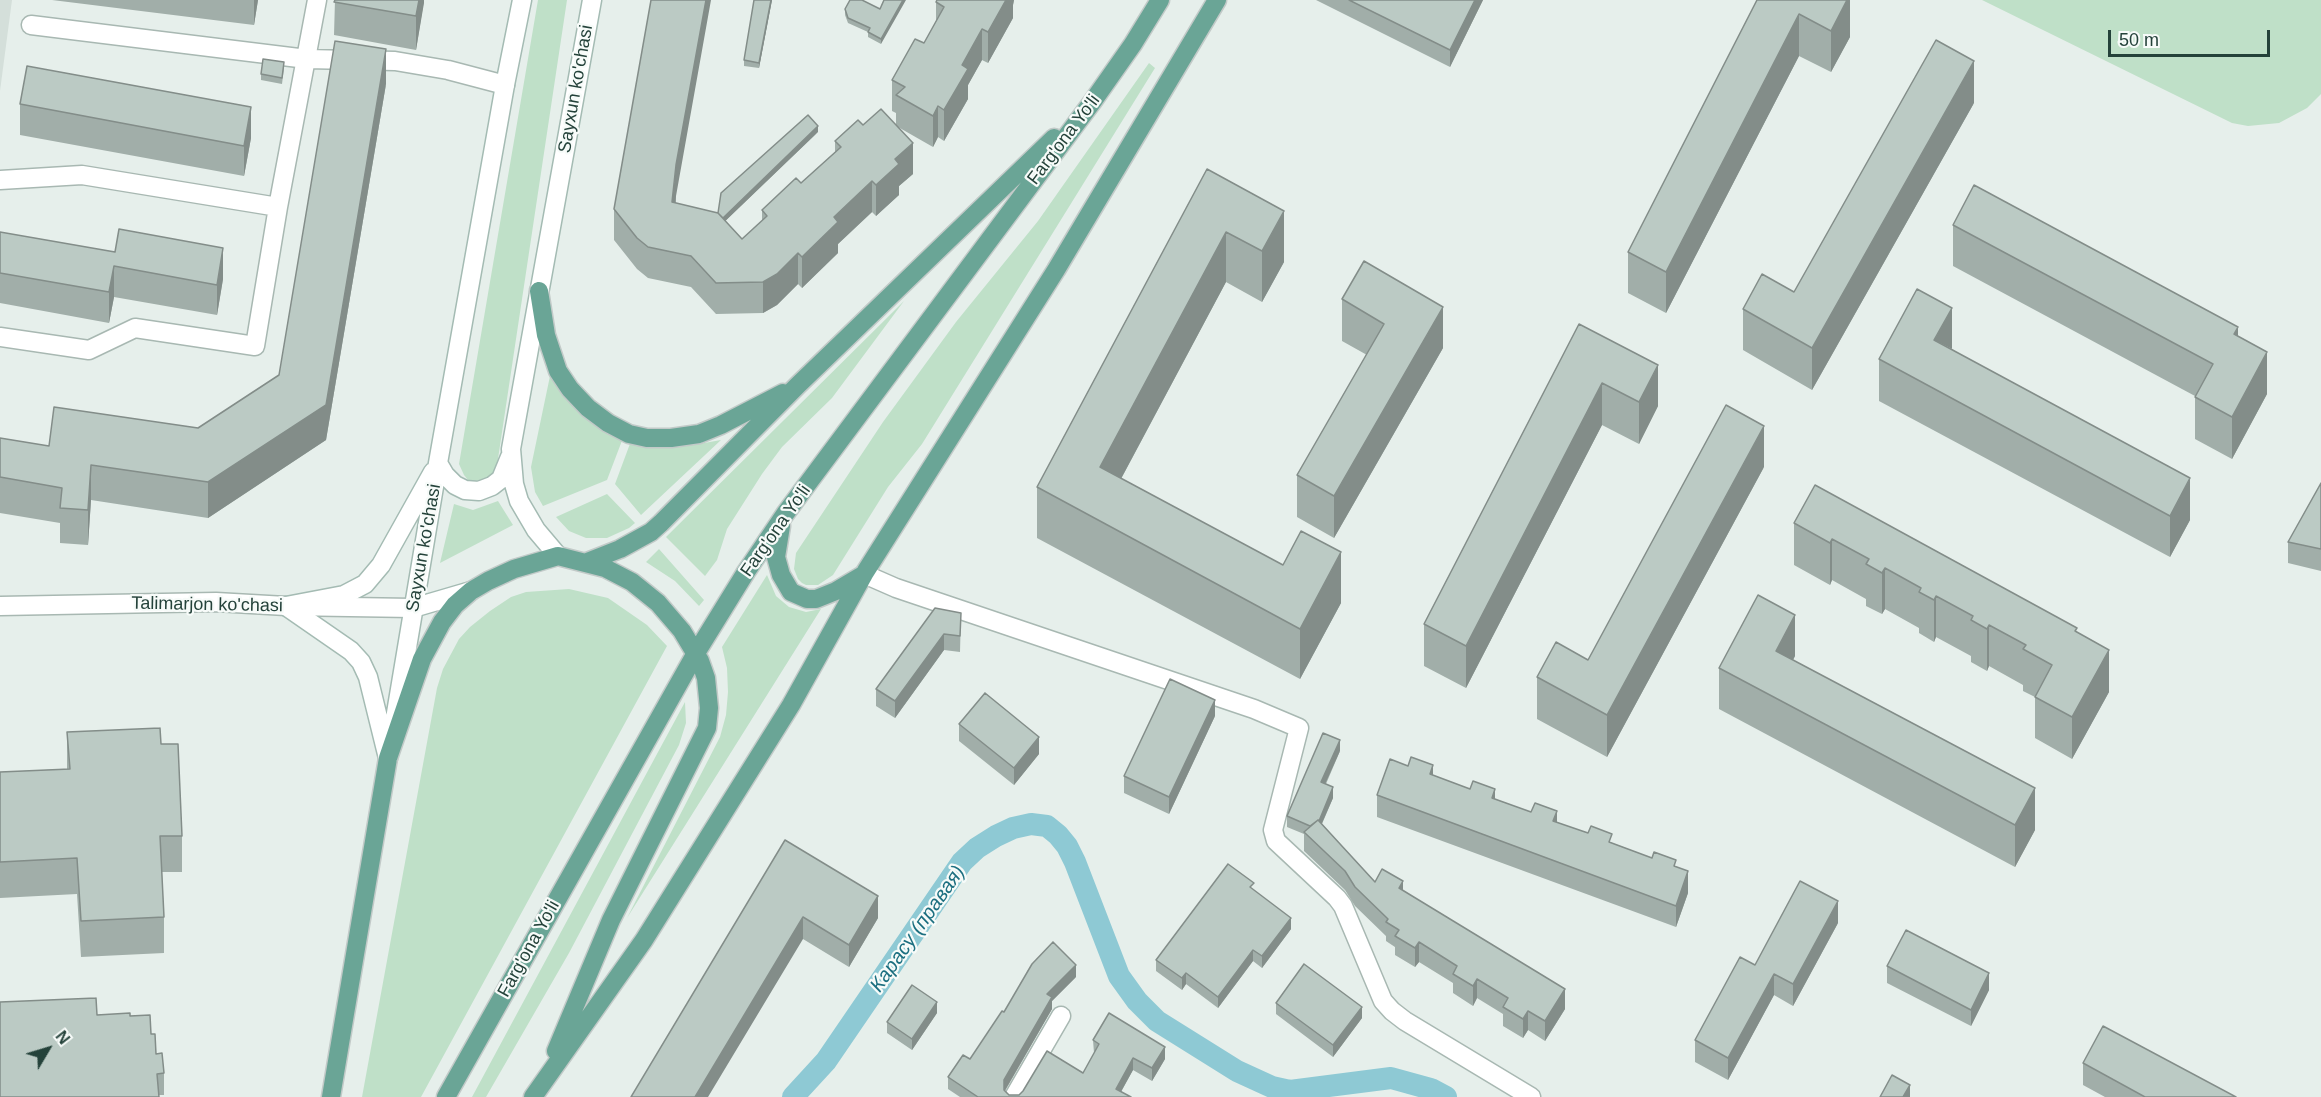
<!DOCTYPE html>
<meta charset="utf-8">
<style>
body{margin:0}
#map{position:relative;width:2321px;height:1097px;overflow:hidden;background:#e6efeb;font-family:Arial,sans-serif}
canvas{display:block}
.north{position:absolute;left:18px;top:1019px;width:60px;height:60px;-webkit-text-stroke:4px #f7fbf9;paint-order:stroke;rotate:52deg;font-size:16px;font-weight:700;line-height:24px;text-align:center;color:#24423a}
.north::after{content:'';display:block;margin:auto;width:21px;height:27px;background:#24423a;clip-path:polygon(50% 0,100% 100%,50% 72%,0 100%)}
.scale{position:absolute;left:2108px;top:30px;width:162px;height:27px;box-sizing:border-box;border:3px solid #24423a;border-top:0;padding-left:8px;font-size:18px;line-height:21px;white-space:nowrap;color:#24423a;-webkit-text-stroke:4px #f7fbf9;paint-order:stroke}
</style>
<div id="map">
<canvas width="2321" height="1097"></canvas>
<div class="north">N</div>
<div class="scale">50 m</div>
</div>
<script>
const c = document.querySelector('canvas').getContext('2d');
c.lineJoin = 'round';
function paint(path, color) { c.fillStyle = color; c.fill(path, 'evenodd'); }
const shape = rows => new Path2D(rows.map(r => 'M' + r).join(''));
function strokePath(path, color, width, dash) { c.strokeStyle = color; c.lineWidth = width; c.lineCap = dash ? 'butt' : 'round'; c.setLineDash(dash || []); c.stroke(path); }
function drawText(font, color, halo, rows, align = 'center') {
  c.font = font + ' Arial,sans-serif'; c.lineWidth = 4.5; c.setLineDash([]); c.textBaseline = 'middle'; c.strokeStyle = halo; c.fillStyle = color; for (const [text, x, y, turn = 0] of rows) {
    c.save(); c.translate(x, y); c.rotate((+turn || 0) * Math.PI / 180); c.textAlign = isNaN(turn) ? turn : align; if (halo) c.strokeText(text, 0, 0); c.fillText(text, 0, 0); c.restore();
  }
}
const built = shape([
 [0,0,12,0,0,91]
]);
const green = shape([
 [538,0,567,0,496,472,487,479,474,481,468,480,464,475,459,464],
 [1982,0,2321,0,2321,94,2307,108,2279,123,2248,126,2232,123],
 [1149,63,1155,68,922,444,888,487,833,575,818,585,806,585,802,583,798,579,794,569,796,553,883,422,956,322,1038,221],
 [904,301,832,398,782,447,762,474,727,529,717,560,705,576,666,537],
 [550,376,566,397,623,438,607,480,543,506,535,492,531,467],
 [721,440,641,515,615,484,631,441,662,446,693,445],
 [607,494,635,523,629,528,607,538,586,538,569,531,556,517],
 [498,501,513,525,440,563,454,504,473,510],
 [659,549,704,600,699,606,675,581,646,562],
 [767,575,776,596,789,607,806,612,821,609,627,918,720,737,726,715,728,692,727,668,722,647],
 [569,589,608,598,647,625,667,646,421,1097,362,1097,437,688,443,669,459,639,470,627,490,611,511,597,526,592],
 [685,702,686,723,679,745,569,953,486,1097,472,1097]
]);
const canal = shape([
 [793,1097,826,1061,962,862,977,848,996,836,1013,828,1031,824,1047,826,1058,835,1067,846,1075,862,1119,976,1137,1001,1157,1021,1237,1071,1272,1087,1290,1091,1391,1078,1431,1089,1446,1097]
]);
const minor = shape([
 [31,25,307,59,395,61,448,70,505,85],
 [0,180,82,175,278,207],
 [0,337,89,350,135,328,255,346,278,207,317,0],
 [864,574,896,588,1254,709,1299,728,1273,830,1276,841,1337,898,1343,906,1383,1001,1392,1011,1405,1021,1531,1097],
 [1014,1097,1061,1016]
]);
const tertiary = shape([
 [0,606,216,602,286,606,413,608]
]);
const secondary = shape([
 [438,463,445,475,455,485,465,490,479,491,492,486,501,479,510,457],
 [558,556,536,530,519,501,514,484,511,449,592,0],
 [286,606,344,595,365,584,381,565,433,472],
 [286,606,351,651,361,662,368,677,388,758],
 [413,608,471,591],
 [394,725,438,463,505,85,522,0]
]);
const primary = shape([
 [539,291,546,335,558,371,570,389,588,408,608,423,629,434,647,438,671,438,699,434,721,425,783,393],
 [781,526,776,557,781,575,791,592,807,599,816,599,836,591,863,575],
 [587,562,620,549,651,532,661,523,798,385,1054,138],
 [331,1097,388,758,422,659,442,622,455,605,471,591,488,581,514,569,558,556,605,568,632,582,658,603,682,631,700,661,706,678,709,708,707,728,611,920,556,1051],
 [446,1097,696,653,746,572,785,514,1093,101,1133,44,1160,0],
 [533,1097,644,940,791,705,864,574,1056,270,1217,0]
]);
const wall = shape([
 [52,0,258,0,254,25],
 [335,0,424,0,416,50,334,35],
 [754,0,772,0,759,68,744,66,744,60],
 [884,0,881,44,868,37,868,32,848,23,845,15,845,9,880,9],
 [1014,0,1013,5,1013,18,988,63,982,60,968,85,968,99,944,141,938,137,933,147,898,127,913,174,899,186,899,195,876,216,872,212,838,244,838,253,802,288,798,284,777,305,763,313,716,314,691,287,648,278,637,269,614,240,614,209,676,196,676,203,718,213,818,132,725,221,742,239,762,221,762,210,801,183,835,152,835,141,863,125,896,125,896,113,892,111,892,80,924,43,936,21,936,2],
 [1316,0,1483,0,1450,67],
 [1757,0,1850,0,1850,37,1831,72,1799,56,1666,313,1628,293,1628,252],
 [284,68,282,84,261,80,261,74],
 [386,84,326,440,208,518,91,500,88,545,60,543,60,523,0,513,0,438,49,446,198,428,279,375],
 [1974,103,1812,390,1743,350,1743,309,1794,292],
 [20,104,251,138,244,176,20,135],
 [1207,169,1284,262,1262,302,1226,282,1121,479,1341,603,1300,679,1037,538,1037,487],
 [1953,225,2238,336,2267,394,2232,459,2195,439,2195,396,1953,266],
 [0,232,223,279,217,315,114,297,109,323,0,303],
 [1342,299,1443,348,1334,538,1297,517,1297,475,1367,355,1342,341],
 [1579,324,1658,406,1639,444,1602,425,1466,688,1424,666,1424,624],
 [1952,349,2190,520,2170,557,1879,401,1879,359],
 [1764,467,1607,757,1537,719,1537,677,1588,660],
 [2321,483,2321,571,2288,563,2288,542],
 [1794,523,2077,632,2109,692,2072,759,2035,738,2035,697,2023,691,2023,685,1989,666,1987,671,1971,662,1971,656,1936,637,1934,642,1919,633,1919,628,1885,609,1882,614,1866,606,1866,599,1832,580,1830,585,1794,565],
 [961,613,960,652,944,650,895,718,876,706,876,689],
 [1795,656,1793,660,2035,830,2015,867,1719,709,1719,668],
 [1215,716,1169,814,1124,793,1124,776],
 [959,724,1039,754,1014,785,959,741],
 [67,732,161,744,182,836,182,872,162,872,164,917,164,953,81,957,77,894,0,898,0,772,67,769],
 [1340,751,1326,784,1333,798,1322,824,1375,882,1403,890,1565,1009,1545,1041,1528,1030,1523,1038,1503,1026,1503,1014,1477,998,1473,1006,1453,993,1453,983,1419,962,1415,967,1395,955,1395,947,1386,941,1386,936,1355,906,1345,890,1304,851,1304,834,1287,827,1287,816],
 [1408,766,1676,867,1688,893,1676,927,1377,817,1377,795],
 [785,840,878,918,849,967,803,939],
 [1254,890,1291,929,1262,968,1253,961,1218,1008,1186,984,1182,990,1156,971,1156,960],
 [1838,923,1793,1006,1774,995,1728,1080,1695,1062,1695,1040,1755,965],
 [1887,966,1989,990,1971,1026,1887,983],
 [1076,977,1052,1001,1052,1009,1005,1091,1009,1095,1019,1095,1083,1073,1094,1053,1093,1040,1165,1059,1152,1081,1133,1070,1121,1092,1131,1097,960,1097,948,1089,948,1077,970,1059,1004,1012],
 [1276,1003,1362,1018,1333,1057,1276,1014],
 [937,1013,912,1050,887,1033,887,1022],
 [97,1015,130,1016,151,1034,156,1054,164,1073,164,1095,158,1095],
 [2083,1063,2236,1097,2105,1097,2083,1085]
]);
const shadedWall = shape([
 [254,0,258,0,254,25],
 [419,0,424,0,424,3,416,50,416,16],
 [706,0,711,0,676,196,672,233,672,202,676,165],
 [771,0,772,0,759,68,759,63],
 [903,0,906,0,881,44,881,39],
 [1006,0,1014,0,1013,5,1013,18,988,63,988,32],
 [1475,0,1483,0,1450,67,1450,50],
 [1847,0,1850,0,1850,37,1831,72,1831,31],
 [1799,14,1799,56,1666,313,1666,272],
 [982,29,982,60,968,85,968,99,944,141,944,110,962,65],
 [386,49,386,84,326,440,208,518,208,482,326,405],
 [1974,61,1974,103,1812,390,1812,348],
 [938,106,938,137,933,147,933,116],
 [251,107,251,138,244,176,244,146],
 [818,126,818,132,716,230,716,225],
 [913,143,913,174,899,186,899,195,876,216,876,185,895,159],
 [872,181,872,212,838,244,838,253,802,288,802,257,834,217],
 [1284,211,1284,262,1262,302,1262,251],
 [1226,232,1226,282,1100,518,1100,467],
 [223,248,223,279,217,315,217,285],
 [798,253,798,284,777,305,763,313,763,282],
 [114,266,114,297,109,323,109,292],
 [1443,307,1443,348,1334,538,1334,496],
 [1952,308,1952,349,1934,340],
 [2238,327,2238,368,2234,334],
 [2267,352,2267,394,2232,459,2232,417],
 [1658,365,1658,406,1639,444,1639,402],
 [1602,383,1602,425,1466,688,1466,646],
 [1764,426,1764,467,1607,757,1607,715],
 [91,465,91,500,88,545,88,510],
 [2190,478,2190,520,2170,557,2170,516],
 [1832,539,1832,580,1830,585,1830,543],
 [1341,552,1341,603,1300,679,1300,629],
 [1885,568,1885,609,1882,614,1882,573],
 [1936,596,1936,637,1934,642,1934,600],
 [1795,615,1795,656,1776,692,1776,651],
 [1989,625,1989,666,1987,671,1987,629],
 [944,634,944,650,895,718,895,701],
 [2109,650,2109,692,2072,759,2072,717],
 [1215,700,1215,716,1169,814,1169,797],
 [1039,737,1039,754,1014,785,1014,768],
 [1340,740,1340,751,1321,793,1321,782],
 [1433,765,1433,787,1430,774],
 [1333,787,1333,798,1315,839,1315,828],
 [2035,788,2035,830,2015,867,2015,825],
 [1495,789,1495,810,1492,798],
 [1557,811,1557,833,1553,821],
 [1688,871,1688,893,1676,927,1676,906],
 [1403,881,1403,901,1399,888],
 [878,896,878,918,849,967,849,945],
 [1838,901,1838,923,1793,1006,1793,984],
 [803,917,803,939,708,1097,695,1097],
 [1291,918,1291,929,1262,968,1262,956],
 [1419,942,1419,962,1415,967,1415,948],
 [1253,950,1253,961,1218,1008,1218,997],
 [1076,965,1076,977,1052,1001,1052,1009,1004,1092,1004,1080,1047,994],
 [1186,973,1186,984,1182,990,1182,978],
 [1989,973,1989,990,1971,1026,1971,1010],
 [1774,974,1774,995,1728,1080,1728,1058],
 [1477,979,1477,998,1473,1006,1473,986],
 [1565,989,1565,1009,1545,1041,1545,1021],
 [937,1002,937,1013,912,1050,912,1039],
 [1362,1007,1362,1018,1333,1057,1333,1045],
 [1528,1011,1528,1030,1523,1038,1523,1019],
 [1165,1047,1165,1059,1152,1081,1152,1068],
 [1133,1058,1133,1070,1118,1097,1116,1089],
 [1910,1085,1910,1097,1903,1097]
]);
const building = shape([
 [335,0,419,0,416,16,334,2,335,0],
 [651,0,706,0,676,165,672,202,718,213,742,239,767,216,762,210,796,178,801,183,841,147,835,141,858,120,863,125,881,109,913,143,895,159,899,164,876,185,872,181,834,217,838,222,802,257,798,253,777,274,763,282,716,283,691,256,648,247,637,238,614,209,651,0],
 [754,0,771,0,759,63,744,60,754,0],
 [850,0,862,0,880,9,884,0,903,0,881,39,868,32,870,28,848,18,845,9,850,0],
 [937,0,1006,0,988,32,982,29,962,65,968,69,944,110,938,106,933,116,896,95,905,87,892,80,915,39,924,43,944,7,936,2,937,0],
 [1349,0,1475,0,1450,50,1349,0],
 [1757,0,1847,0,1831,31,1799,14,1666,272,1628,252,1757,0],
 [1936,40,1974,61,1812,348,1743,309,1762,274,1794,292,1936,40],
 [335,41,386,49,326,405,208,482,91,465,88,510,60,508,62,488,0,477,0,438,49,446,54,407,198,428,279,375,335,41],
 [263,59,284,62,282,78,261,74,263,59],
 [27,66,251,107,244,146,20,104,27,66],
 [808,115,818,126,723,218,718,213,721,193,808,115],
 [1207,169,1284,211,1262,251,1226,232,1100,467,1283,565,1301,531,1341,552,1300,629,1037,487,1207,169],
 [1974,185,2238,327,2234,334,2267,352,2232,417,2195,397,2213,364,1953,225,1974,185],
 [119,229,223,248,217,285,114,266,109,292,0,273,0,232,115,252,119,229],
 [1364,261,1443,307,1334,496,1297,475,1384,324,1342,299,1364,261],
 [1917,289,1952,308,1934,340,2190,478,2170,516,1879,359,1917,289],
 [1579,324,1658,365,1639,402,1602,383,1466,646,1424,624,1579,324],
 [1726,405,1764,426,1607,715,1537,677,1556,642,1588,660,1726,405],
 [2321,483,2321,549,2288,542,2321,483],
 [1815,485,2077,628,2075,631,2109,650,2072,717,2035,697,2052,665,2023,649,2026,645,1989,625,1987,629,1971,620,1973,616,1936,596,1934,600,1919,592,1921,588,1885,568,1882,573,1866,564,1869,559,1832,539,1830,543,1794,523,1815,485],
 [1758,595,1795,615,1776,651,2035,788,2015,825,1719,668,1758,595],
 [935,608,961,613,960,636,944,634,895,701,876,689,935,608],
 [1170,679,1215,700,1169,797,1124,776,1170,679],
 [985,693,1039,737,1014,768,959,724,985,693],
 [160,728,161,744,178,744,182,836,160,836,164,917,81,921,77,858,0,862,0,772,70,769,67,732,160,728],
 [1323,733,1340,740,1321,782,1333,787,1319,821,1318,820,1310,826,1287,816,1323,733],
 [1411,757,1433,765,1430,774,1470,789,1473,781,1495,789,1492,798,1531,812,1535,803,1557,811,1553,821,1588,833,1591,826,1612,834,1609,842,1652,858,1654,852,1676,860,1674,866,1688,871,1676,906,1377,795,1390,759,1408,766,1411,757],
 [1318,820,1375,882,1382,869,1403,881,1399,888,1565,989,1545,1021,1528,1011,1523,1019,1503,1007,1508,998,1477,979,1473,986,1453,974,1457,966,1419,942,1415,948,1395,936,1399,930,1386,922,1388,919,1355,887,1345,871,1304,832,1318,820],
 [785,840,878,896,849,945,803,917,695,1097,631,1097,785,840],
 [1228,864,1254,883,1250,887,1291,918,1262,956,1253,950,1218,997,1186,973,1182,978,1156,960,1228,864],
 [1800,881,1838,901,1793,984,1774,974,1728,1058,1695,1040,1740,957,1755,965,1800,881],
 [1906,930,1989,973,1971,1010,1887,966,1906,930],
 [1053,942,1076,965,1047,994,1052,997,1004,1080,1004,1090,1009,1095,1019,1095,1023,1091,1047,1051,1083,1073,1099,1044,1093,1040,1109,1013,1165,1047,1152,1068,1133,1058,1116,1089,1131,1097,978,1097,948,1077,963,1055,970,1059,1002,1011,1004,1012,1032,964,1053,942],
 [1304,964,1362,1007,1333,1045,1276,1003,1304,964],
 [912,985,937,1002,912,1039,887,1022,912,985],
 [96,998,97,1015,130,1013,130,1016,150,1015,151,1034,155,1034,156,1054,162,1053,164,1073,157,1074,159,1097,0,1097,0,1002,96,998],
 [2103,1026,2236,1097,2145,1097,2083,1063,2103,1026],
 [1892,1075,1910,1085,1903,1097,1880,1097,1892,1075]
]);
const streetNames = [
 ["Sayxun ko'chasi",576,89,-80],
 ["Farg'ona Yo'li",1064,140,-53],
 ["Farg'ona Yo'li",776,531,-55],
 ["Sayxun ko'chasi",424,548,-80],
 ["Talimarjon ko'chasi",207,605,1],
 ["Farg'ona Yo'li",529,949,-61]
];
const waterNames = [
 ["Карасу (правая)",918,929,-55]
];
paint(built, '#d4dfda');
paint(green, '#bfe0c8');
strokePath(canal, '#8ec9d4', 22);
strokePath(minor, '#a8b8b2', 21);
strokePath(tertiary, '#a8b8b2', 21);
strokePath(secondary, '#a4bbb3', 21);
strokePath(primary, '#c2cac8', 21);
strokePath(minor, '#fff', 18);
strokePath(tertiary, '#fff', 18);
strokePath(secondary, '#fff', 18);
strokePath(primary, '#6aa596', 18);
paint(wall, '#a1aea9');
paint(shadedWall, '#838d89');
paint(building, '#bbcac4');
strokePath(building, '#838d89', 1.5);
drawText('18px', '#24423a', '#f7fbf9', streetNames);
drawText('italic 20px', '#1c6f80', '#f7fbf9', waterNames);
</script>
